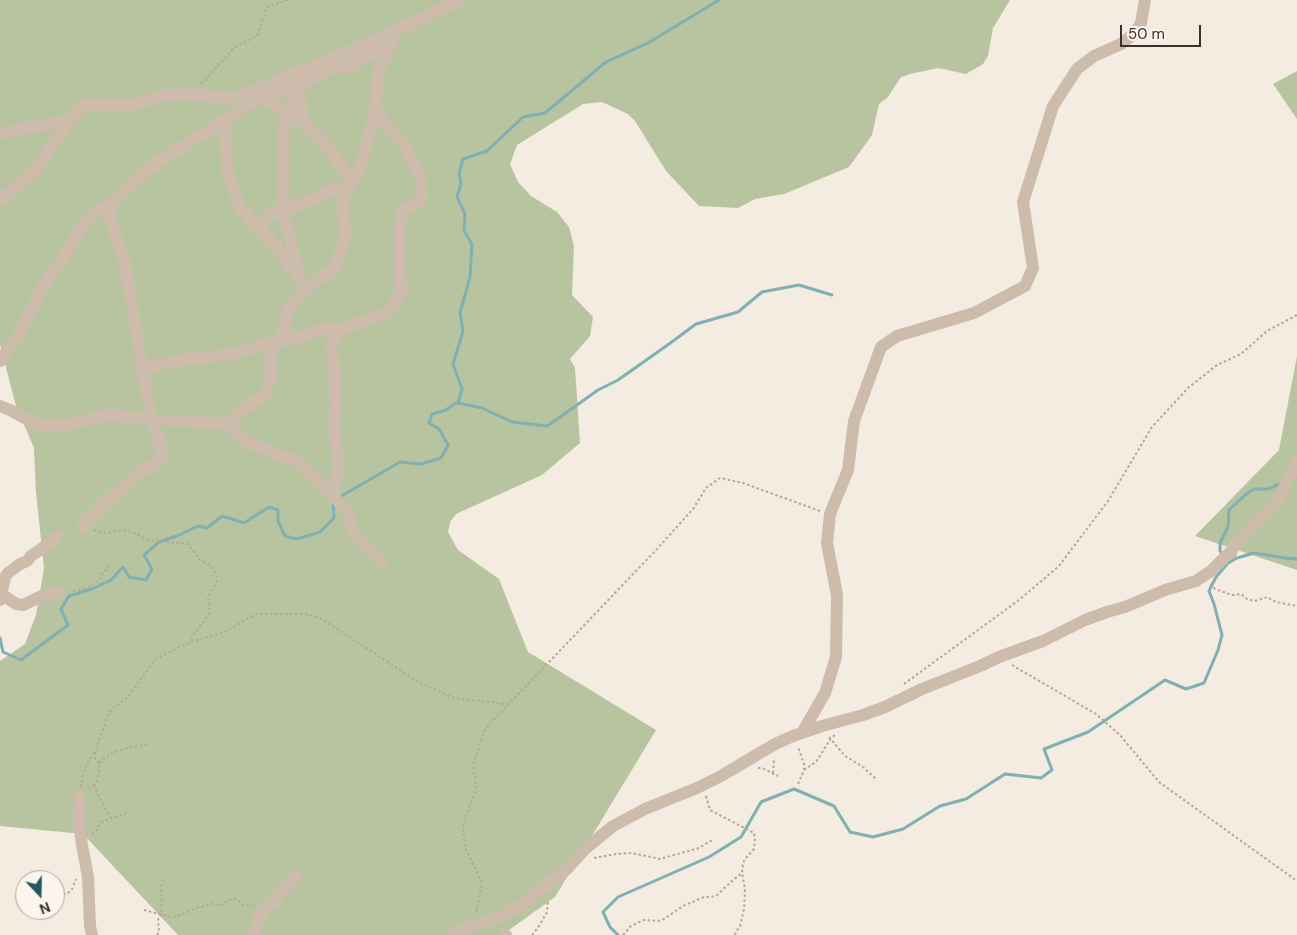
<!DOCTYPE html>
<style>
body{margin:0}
#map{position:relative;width:1297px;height:935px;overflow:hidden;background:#f4ebe1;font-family:"DM Sans",sans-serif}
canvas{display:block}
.north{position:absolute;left:15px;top:870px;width:50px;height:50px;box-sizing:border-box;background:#fbf5ee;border:1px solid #aea6a0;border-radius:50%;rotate:159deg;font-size:14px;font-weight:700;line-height:20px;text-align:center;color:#3b302b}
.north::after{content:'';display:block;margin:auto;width:18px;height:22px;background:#1f5a5e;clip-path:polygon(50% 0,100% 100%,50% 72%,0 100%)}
.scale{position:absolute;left:1120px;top:25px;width:81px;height:22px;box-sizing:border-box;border:2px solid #3b302b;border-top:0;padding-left:6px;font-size:15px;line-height:18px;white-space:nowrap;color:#3b302b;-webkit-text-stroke:4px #fbf5ee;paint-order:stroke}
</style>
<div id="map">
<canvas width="1297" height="935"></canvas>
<div class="north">N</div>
<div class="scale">50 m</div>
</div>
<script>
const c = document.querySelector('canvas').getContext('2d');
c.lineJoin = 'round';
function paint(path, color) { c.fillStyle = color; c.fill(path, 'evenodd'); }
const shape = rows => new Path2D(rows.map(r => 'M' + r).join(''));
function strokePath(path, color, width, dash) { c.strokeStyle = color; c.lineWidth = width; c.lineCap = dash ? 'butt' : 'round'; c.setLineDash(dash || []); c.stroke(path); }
const green = shape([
 [0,0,1010,0,993,28,988,56,983,64,966,74,938,68,910,74,901,77,887,98,879,104,872,135,849,167,784,194,755,199,738,208,699,206,666,171,635,121,628,114,602,102,583,104,517,145,510,164,518,182,531,196,557,212,569,227,574,246,572,295,593,317,590,336,570,359,575,368,580,443,542,475,456,514,450,522,448,532,458,550,499,579,528,652,656,730,555,897,502,935,178,935,83,834,0,826,0,661,25,644,36,615,44,568,36,492,34,448,16,406,0,345],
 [1297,71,1297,119,1273,84],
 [1297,356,1297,570,1195,536,1279,450]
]);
const stream = shape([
 [458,403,462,389,453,364,463,331,460,313,470,277,472,244,464,231,465,214,457,197,461,184,459,174,463,159,487,151,523,117,545,113,606,62,648,43,719,0],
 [338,498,400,462,421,464,441,458,448,445,439,429,429,423,432,414,446,410,454,404,458,403,482,408,512,422,547,426,563,415,598,390,618,380,669,344,696,324,738,312,762,292,799,285,832,295],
 [1222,554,1220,551,1220,543,1228,527,1229,510,1245,495,1254,489,1268,489,1282,483],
 [1228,563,1237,558,1254,553,1285,558,1297,559],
 [0,638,3,652,21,660,68,625,61,609,69,596,92,589,111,580,123,567,129,577,146,580,152,569,144,555,159,542,177,536,198,526,207,528,222,516,244,523,269,507,278,510,278,521,285,536,297,539,320,532,334,518,333,501],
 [618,935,610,927,603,912,618,897,709,857,741,837,761,802,794,789,834,806,850,832,873,837,903,829,940,806,966,799,1005,774,1041,778,1052,770,1044,749,1088,732,1165,680,1186,689,1204,683,1218,650,1222,635,1214,604,1209,591,1216,577,1228,563,1227,561]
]);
const path = shape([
 [201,84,235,47,257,36,267,7,288,0],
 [94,530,105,533,122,530,134,533,149,540,188,544,199,559,211,566,217,577,216,584,211,591,208,599,210,613,192,637,191,642],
 [1210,585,1212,585,1215,589,1232,595,1241,594,1247,599,1255,601,1267,597,1276,602,1297,606],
 [73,591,90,587,93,584,100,580,102,574,111,564],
 [1012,665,1096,714,1120,735,1159,782,1297,881],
 [904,684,1019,600,1059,566,1108,501,1152,427,1188,388,1217,365,1241,354,1267,331,1297,315],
 [829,737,845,756,863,767,877,780],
 [99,763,110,754,124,749,148,744],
 [758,768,762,768,778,776],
 [804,770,816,762,831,738,835,735],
 [773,773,774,759],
 [798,784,804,770,804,764,798,747],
 [94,785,97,793,111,818],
 [81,787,83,775,88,762,95,752],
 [89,789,94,785,98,778,100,769,99,763,95,759,95,752,108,715,112,709,128,697,155,660,167,653,191,642,227,631,248,618,258,614,306,614,320,618,420,683,454,698,507,704],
 [706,796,710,810,754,833,755,839,754,849,745,859,743,863,742,873,745,889,744,909,740,926,736,932,735,935],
 [92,834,97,830,98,826,103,821,127,813],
 [594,858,616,854,631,853,660,859,699,848,714,839],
 [56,908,64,894,68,893,72,889,76,879],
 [144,910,171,917,178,916,197,908,212,904,222,905,226,902,233,898,246,906,253,905],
 [476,912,482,885,480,878,466,850,463,832,464,821,475,793,476,786,475,775,472,769,485,729,657,549,693,509,706,488,720,478,743,483,820,511],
 [157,935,159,932,158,920,161,914,162,899,161,887,163,879],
 [532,935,539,926,547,912,548,900],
 [623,935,631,926,644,920,658,921,664,919,683,906,704,897,711,897,717,895,733,880,742,873]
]);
const minor = shape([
 [297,86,283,129,284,210,284,218,292,245,300,280],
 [298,89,304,122,321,139,352,181],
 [264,98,288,115,294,117],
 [225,120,228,174,241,209,270,239,298,276],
 [0,133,69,120],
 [0,200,35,172,69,120,87,104,132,105,166,95,193,94,227,99,259,89,394,32,460,0],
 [255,224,273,213,299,205,334,189,344,188,347,189],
 [0,361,17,337,44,284,71,246,84,222,111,202],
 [142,369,186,359,228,355,279,341,297,339,319,330,342,329,389,312,401,292,400,274,400,221,403,212,422,199,420,175,413,165,408,149,380,117,376,106],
 [0,406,10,410,37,425,68,425,105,415,135,417,151,420,158,437,163,454,157,463,138,473,111,498,82,527],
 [225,424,191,421,151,420,124,259,110,218,111,202,162,159,194,140,218,124,254,101,297,86,330,68,349,67,392,41],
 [333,496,339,464,334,429,336,409,335,376,331,345,342,329],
 [382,562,356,537,346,509,301,463,251,444,225,424,266,393,272,372,269,364,272,352,282,335,288,310,302,292,335,268,345,237,343,196,362,163,376,106,377,76,392,41,394,32],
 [0,593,16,604,23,605,46,594,61,592],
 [0,600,5,577,8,573,20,564,27,561,31,556,47,545,57,536],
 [802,733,825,693,836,657,837,595,827,543,830,514,848,470,854,421,881,347,897,336,974,313,1025,286,1033,268,1023,202,1053,106,1077,69,1094,56,1121,44,1136,32,1141,23,1145,0],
 [80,797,79,823,82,845,88,877,90,926,92,935],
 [254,935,257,928,257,922,263,911,275,901,281,893,296,877],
 [454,935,467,927,484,923,502,916,520,906,567,869,585,849,613,826,645,809,697,788,721,776,775,744,793,736,822,726,863,715,885,707,922,689,980,666,999,657,1043,641,1085,620,1107,612,1125,607,1165,590,1196,581,1211,571,1228,554,1231,553,1233,547,1280,498,1287,480,1297,462],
 [505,935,506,935]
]);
paint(green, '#b8c4a0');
strokePath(stream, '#7fb0b2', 3);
strokePath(path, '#b9a596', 2, [2.5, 2.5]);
strokePath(minor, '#cdbbac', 12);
</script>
